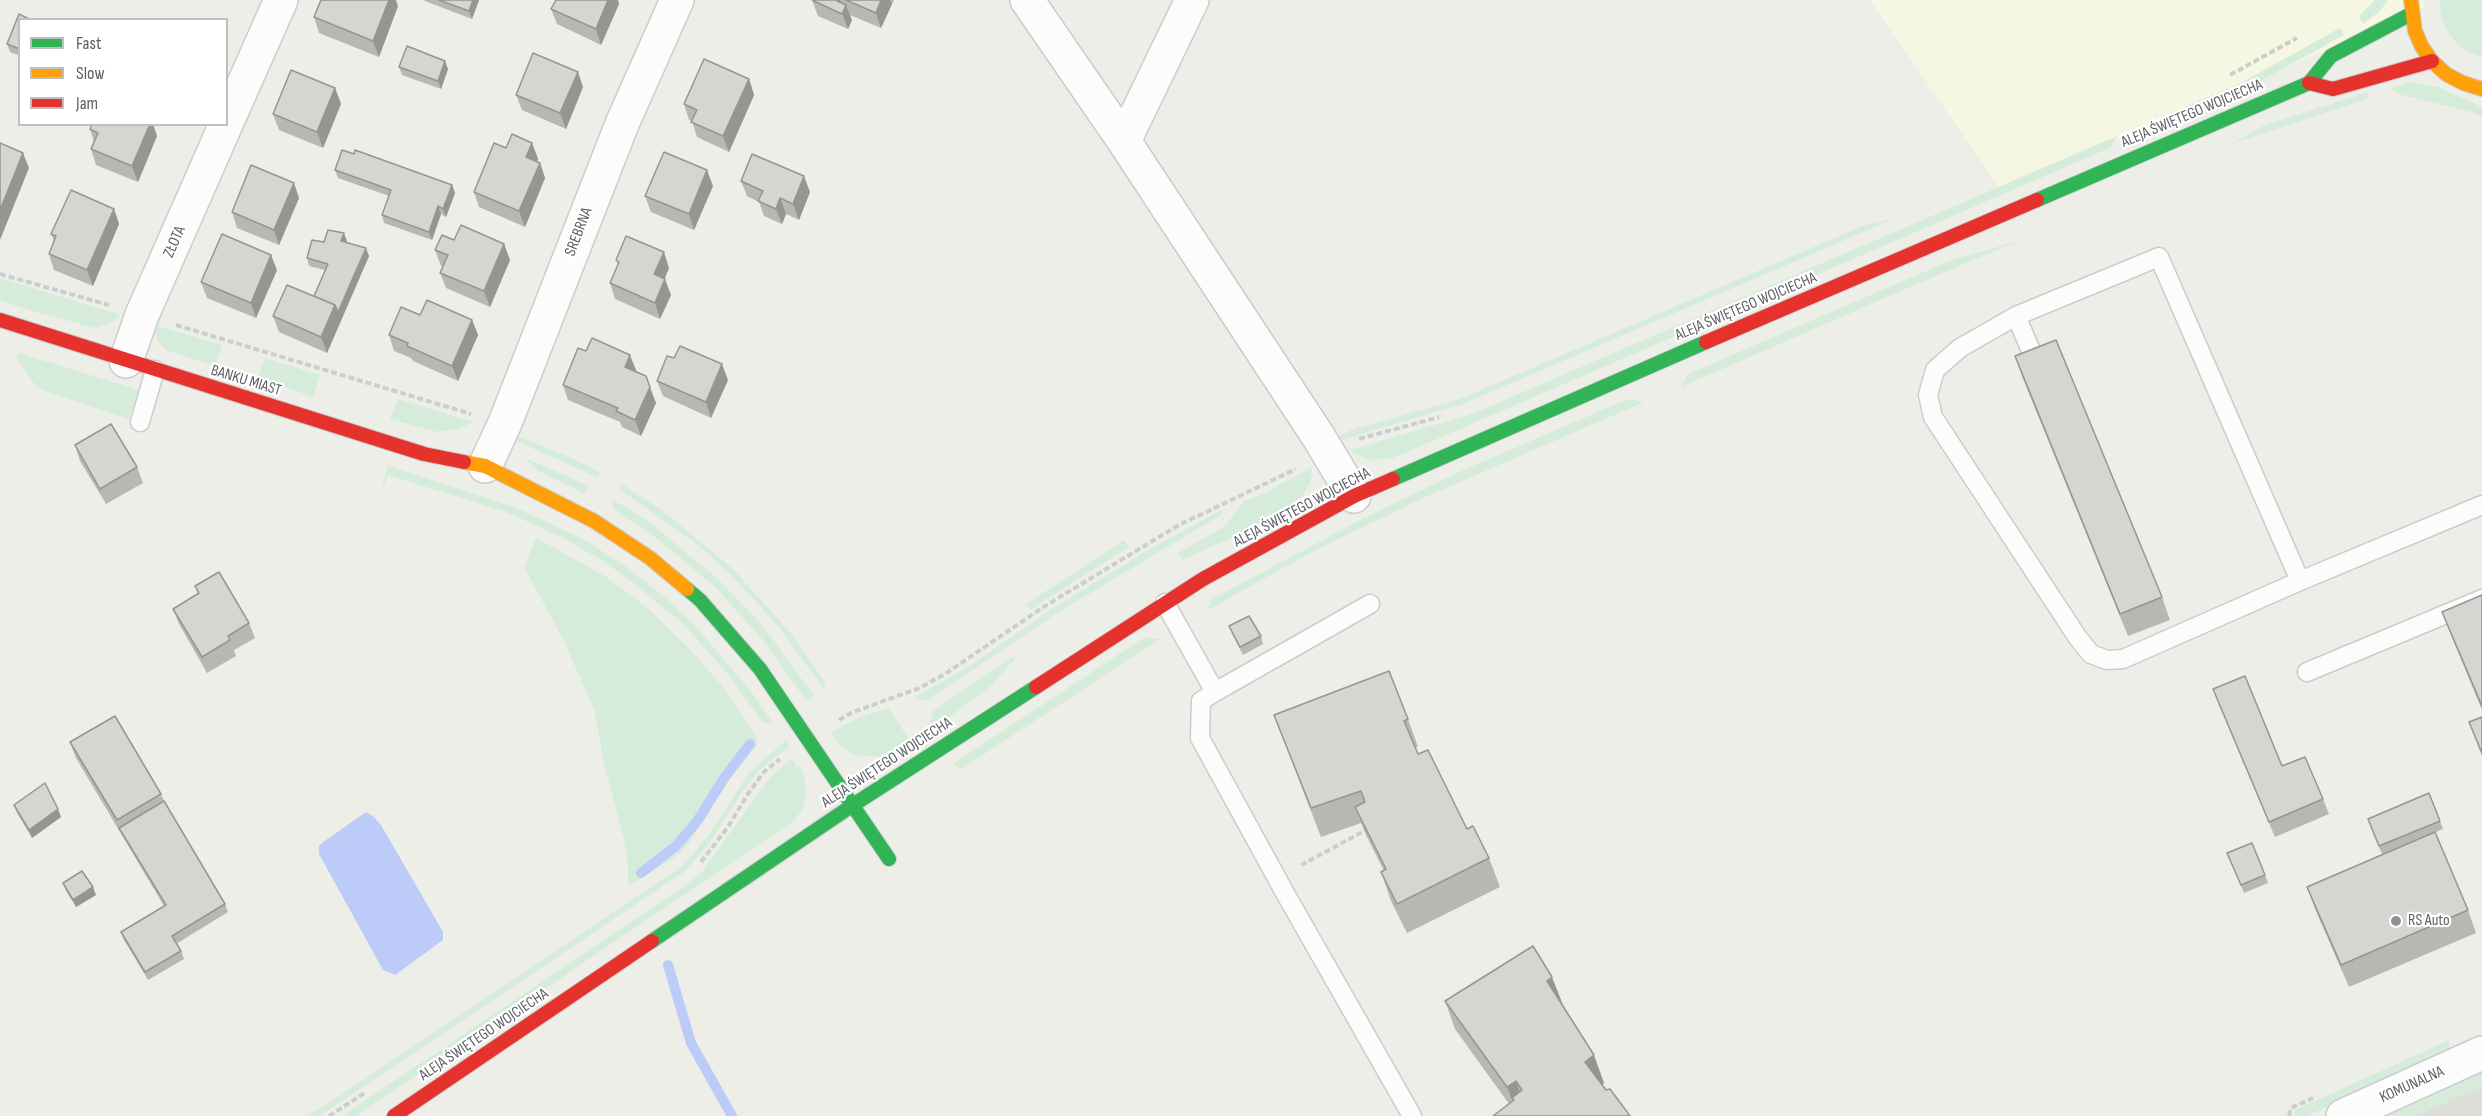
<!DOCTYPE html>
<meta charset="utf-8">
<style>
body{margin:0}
#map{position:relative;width:2482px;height:1116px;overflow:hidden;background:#eeeee9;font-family:"Sofia Sans Condensed",sans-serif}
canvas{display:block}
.legend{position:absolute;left:18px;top:18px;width:210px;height:108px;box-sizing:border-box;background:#fff;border:2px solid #bfbfc2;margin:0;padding:8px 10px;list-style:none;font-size:18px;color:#5e5f67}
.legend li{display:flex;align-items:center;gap:12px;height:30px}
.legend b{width:30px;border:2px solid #bfbfc2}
</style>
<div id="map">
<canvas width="2482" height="1116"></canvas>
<ul class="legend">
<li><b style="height:8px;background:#30b455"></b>Fast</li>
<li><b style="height:8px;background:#ff9f0a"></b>Slow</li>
<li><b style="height:8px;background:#e5322d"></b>Jam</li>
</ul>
</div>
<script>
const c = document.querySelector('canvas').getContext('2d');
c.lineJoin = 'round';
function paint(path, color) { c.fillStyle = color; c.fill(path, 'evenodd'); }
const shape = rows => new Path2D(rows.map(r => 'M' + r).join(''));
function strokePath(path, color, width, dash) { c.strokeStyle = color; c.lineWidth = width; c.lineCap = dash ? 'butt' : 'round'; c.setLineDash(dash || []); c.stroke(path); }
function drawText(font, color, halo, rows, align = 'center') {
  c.font = font + ' "Sofia Sans Condensed",sans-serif'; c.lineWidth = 4.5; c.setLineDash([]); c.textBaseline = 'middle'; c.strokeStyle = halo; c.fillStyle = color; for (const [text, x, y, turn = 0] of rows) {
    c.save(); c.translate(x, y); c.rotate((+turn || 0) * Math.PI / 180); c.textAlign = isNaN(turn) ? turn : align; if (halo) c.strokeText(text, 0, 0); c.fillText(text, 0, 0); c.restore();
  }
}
const commercial = shape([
 [1870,0,2422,0,2425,7,2001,190]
]);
const industrial = shape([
 [2482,1086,2482,1116,2415,1116]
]);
const green = shape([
 [2375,0,2388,0,2380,11,2363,24,2359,16],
 [2440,0,2482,0,2482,57,2472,54,2457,44,2447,31,2441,16],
 [2340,28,2344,35,2252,86,2198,110,2184,107,2241,83],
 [2409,82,2438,87,2482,107,2482,117,2472,112,2398,94,2391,88],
 [2367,92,2369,96,2364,100,2231,144,2263,126],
 [2117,136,2112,147,1393,458,1373,460,1355,454,1350,450,1472,414],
 [1896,218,1463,404,1341,440,1338,436,1354,429,1460,399,1860,227],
 [2021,240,1940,274,1681,387,1688,374,1949,261],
 [0,278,121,315,112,323,95,328,33,311,0,301],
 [155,325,222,345,215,366,166,350,157,340],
 [19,353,139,390,128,419,37,388,16,357],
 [265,358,320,375,313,397,258,378],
 [398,399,474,422,458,429,438,432,390,419],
 [1628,399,1644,402,1421,499,1314,551,1206,611,1212,599,1364,518,1461,471],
 [517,436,570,457,600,472,597,477,518,442],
 [525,458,567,476,589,486,584,493,538,471],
 [388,466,515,507,587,541,625,566,666,598,699,630,753,694,773,723,763,723,726,672,682,623,627,578,601,560,561,537,506,512,388,475,384,486,382,485],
 [1312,467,1311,480,1304,494,1281,513,1240,534,1182,560,1178,553,1225,526,1244,501,1263,494],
 [622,484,663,511,731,567,790,632,825,682,824,689,777,625,731,575,698,545,619,489],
 [613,500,647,520,718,579,764,627,814,696,807,701,761,638,715,587,655,537,613,509],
 [1223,509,1221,515,1057,613,926,701,913,698,968,667,1053,608,1153,547],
 [536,538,605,576,645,606,687,646,724,688,757,738,757,745,725,786,689,843,676,856,629,886,626,847,605,767,594,709,563,639,524,567],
 [1124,540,1129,547,1030,610,1026,604],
 [1145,637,1160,639,963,768,957,768,953,764],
 [1014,656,1015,659,988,689,932,729,929,725,933,711],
 [888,708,912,743,893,754,884,757,854,755,838,743,831,733,858,718],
 [786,741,790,746,761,769,742,792,708,845,684,872,330,1109,318,1116,307,1116,341,1095,679,868,693,854,712,830,750,771],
 [794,757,793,761,796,767,800,766,804,776,806,794,803,808,794,821,356,1116,342,1116,686,885,701,873,771,776],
 [2449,1040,2449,1051,2307,1116,2294,1116,2295,1110],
 [2482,1067,2482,1086,2415,1116,2377,1116]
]);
const water = shape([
 [366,812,373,816,381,825,443,932,443,940,395,975,383,970,319,854,319,846,326,840]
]);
const stream = shape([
 [641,873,676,846,698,820,724,778,750,744],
 [668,965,691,1043,732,1116]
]);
const path = shape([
 [2230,75,2297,38],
 [0,274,109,305],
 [176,325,471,414],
 [1359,439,1439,417],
 [839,720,853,712,917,689,945,674,1045,606,1179,525,1296,469],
 [701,862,728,827,747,795,764,772,780,759],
 [1301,865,1368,829],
 [329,1116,366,1092],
 [2289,1116,2291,1108,2313,1098]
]);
const lane = shape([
 [2016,316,2036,362],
 [140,422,155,370],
 [2300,581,2159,257,2016,316,1960,348,1935,370,1928,395,1933,417,2078,638,2091,654,2107,660,2123,659,2300,581,2482,505],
 [1165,603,1215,692,1370,604],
 [2307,672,2482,599],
 [1215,692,1201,701,1200,738,1285,893,1412,1116]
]);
const street = shape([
 [1027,0,1124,141,1318,436,1354,496],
 [226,124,281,0],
 [1124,141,1192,0],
 [126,361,142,315,226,124],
 [485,466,505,423,622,124,677,0],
 [2343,1116,2482,1053]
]);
const fast = shape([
 [2037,200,2309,83,2331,56,2411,14],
 [1393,479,1706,342],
 [687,589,700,600,760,669,889,859],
 [652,941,853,805,1036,687]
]);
const slow = shape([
 [2411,0,2415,31,2422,47,2432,61,2446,74,2463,83,2482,89],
 [464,462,485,466,594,521,650,558,687,589]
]);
const jam = shape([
 [2309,83,2333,89,2432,61],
 [0,320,424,454,464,462],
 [1706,342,2037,200],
 [1036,687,1203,579,1354,496,1393,479],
 [394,1116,652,941]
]);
const wall = shape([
 [424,0,479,0,472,19,425,1],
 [556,0,618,0,619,4,601,45,557,24,551,9],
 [812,0,894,0,881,28,850,15,852,20,848,29,818,16],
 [398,6,379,57,319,33,314,17],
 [20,20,20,56,10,52,7,44],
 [399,67,448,69,441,89,402,75],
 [749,79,754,95,729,152,697,137,692,121,689,120,684,104],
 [583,87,566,129,522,110,516,95],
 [335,88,341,104,323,148,279,130,273,114],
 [92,124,153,124,157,136,138,182,96,165,91,149,94,142,90,129],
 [532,143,538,159,537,162,540,163,545,178,525,227,479,207,474,192,506,148],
 [354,154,452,185,455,193,446,217,441,214,432,240,384,223,382,215,389,196,338,178,335,170],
 [741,181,810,192,799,220,786,214,782,224,764,216,759,202,747,196],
 [713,186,694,230,651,212,645,196],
 [299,198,279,245,237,228,232,212],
 [114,209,119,224,93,286,54,270,49,254,54,241,51,234],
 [454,240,504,244,510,260,490,307,446,288,440,273,443,267,441,266,435,250],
 [347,241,346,242,369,256,327,353,279,332,273,316,314,296,325,270,309,266,307,258,324,242],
 [616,260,669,268,664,279,671,295,660,319,615,299,610,283,618,265],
 [277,270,256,318,207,298,201,282],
 [420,315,472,320,478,335,458,381,413,361,411,358,394,351,389,335],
 [2015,356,2162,597,2170,620,2128,636,2023,379],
 [636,370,635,371,656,403,641,436,622,427,620,422,568,400,563,385],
 [728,380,711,418,663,396,657,381],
 [75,445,137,467,143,483,106,504,80,461],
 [195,586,249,623,255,638,234,650,236,656,207,673,179,624,173,609,198,594],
 [2482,595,2482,710,2453,640,2442,612],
 [1229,626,1261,636,1263,644,1243,655,1232,634],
 [2213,689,2282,766,2323,799,2329,814,2275,837,2219,705],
 [1274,715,1408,719,1418,747,1415,748,1418,754,1467,829,1489,858,1500,887,1407,933,1391,901,1381,872,1384,871,1366,835,1361,823,1321,837],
 [2482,716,2482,756,2469,722],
 [70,742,161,794,164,801,225,904,228,912,176,944,181,951,184,959,148,980,124,940,121,932,164,906,76,758],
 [2429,793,2443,829,2382,854,2371,827],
 [14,805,61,817,32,838,17,813],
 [2227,853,2265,875,2268,883,2244,893],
 [63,883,96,895,76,907,66,891],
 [2307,887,2468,910,2476,933,2349,987,2315,909],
 [1445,1001,1562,1005,1604,1083,1602,1085,1606,1090,1509,1104,1455,1029]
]);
const shadedWall = shape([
 [389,0,396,0,398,6,379,57,373,41],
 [473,0,479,0,472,19,469,11],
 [608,0,618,0,619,4,601,45,596,29],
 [837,0,840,0,844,10,846,5,852,20,848,29],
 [881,0,890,0,892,4,881,28,876,13],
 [445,61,448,69,441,89,438,81],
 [578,72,583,87,566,129,560,113],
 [749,79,754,95,729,152,723,136],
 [335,88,341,104,323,148,317,132],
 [150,124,153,124,157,136,138,182,132,166],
 [532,143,538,159,532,172,526,157],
 [23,153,29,168,0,240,0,210],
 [540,163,545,178,525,227,519,211],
 [707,170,713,186,694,230,689,214],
 [804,176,810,192,799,220,793,204],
 [294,183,299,198,279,245,274,230],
 [452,185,455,193,446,217,443,209],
 [780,198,786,214,782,224,776,209],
 [438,206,441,214,432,240,429,232],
 [114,209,119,224,93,286,87,270],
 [344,233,347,241,343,249,341,241],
 [504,244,510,260,490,307,484,291],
 [366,248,369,256,327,353,321,337,335,305],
 [664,252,669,268,660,290,654,274],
 [271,255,277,270,256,318,251,303],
 [665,279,671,295,660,319,655,303],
 [472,320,478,335,458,381,452,366],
 [630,355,636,370,630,382,625,367],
 [722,364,728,380,711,418,706,402],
 [650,387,656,403,641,436,635,420],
 [58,809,61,817,32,838,29,830],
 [93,887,96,895,76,907,73,900],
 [1552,977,1563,1005,1547,981],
 [1594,1055,1604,1083,1595,1090,1585,1062],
 [1516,1081,1526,1110,1512,1098,1518,1115,1507,1087]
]);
const building = shape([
 [321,0,389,0,373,41,314,17,321,0],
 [439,0,473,0,469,11,439,0],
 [556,0,608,0,596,29,551,9,556,0],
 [812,0,837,0,837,1,846,5,842,14,812,0],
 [846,0,881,0,876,13,846,0],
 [19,14,31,20,20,20,20,49,7,44,19,14],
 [407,46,445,61,438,81,399,67,407,46],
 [533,53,578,72,560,113,516,95,533,53],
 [704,59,749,79,723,136,691,122,697,110,684,104,704,59],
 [291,70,335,88,317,132,273,114,291,70],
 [92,124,150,124,132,166,91,149,98,133,90,129,92,124],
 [512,134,532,143,526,157,540,163,519,211,474,192,494,143,506,148,512,134],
 [0,143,23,153,0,210,0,143],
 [342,150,354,154,355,150,452,185,443,209,438,206,429,232,382,215,391,190,335,170,342,150],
 [664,152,707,170,689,214,645,196,664,152],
 [752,154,804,176,793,204,780,198,776,209,758,201,763,191,741,181,752,154],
 [251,165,294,183,274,230,232,212,251,165],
 [71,190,114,209,87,270,49,254,56,236,51,234,71,190],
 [461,225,504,244,484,291,440,273,448,255,435,250,442,235,454,240,461,225],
 [328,230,344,233,341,241,366,248,338,312,335,305,314,296,328,264,307,258,312,240,324,242,328,230],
 [222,234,271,255,251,303,201,282,222,234],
 [626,236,664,252,654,274,665,279,655,303,610,283,619,262,616,260,626,236],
 [287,285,335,305,321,337,273,316,287,285],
 [427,300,472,320,452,366,407,346,408,343,389,335,401,307,420,315,427,300],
 [592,338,630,355,625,367,646,376,650,387,635,420,616,411,618,408,563,385,578,348,586,351,592,338],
 [2056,340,2162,597,2120,614,2015,356,2056,340],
 [680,346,722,364,706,402,657,381,667,356,674,358,680,346],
 [111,424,137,467,100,489,75,445,111,424],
 [219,572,249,623,228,636,230,640,202,657,173,609,199,593,195,586,219,572],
 [2482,595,2482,706,2442,612,2482,595],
 [1249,616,1261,636,1240,647,1229,626,1249,616],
 [1389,671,1408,719,1404,721,1418,754,1428,750,1467,829,1473,826,1489,858,1397,904,1381,872,1386,869,1355,807,1365,802,1361,791,1311,808,1274,715,1389,671],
 [2245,676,2282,766,2305,757,2323,799,2269,822,2213,689,2245,676],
 [115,716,161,794,117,820,70,742,115,716],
 [2482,717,2482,753,2469,722,2482,717],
 [45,783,58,809,29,830,14,805,45,783],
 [2429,793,2440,821,2379,846,2368,819,2429,793],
 [164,801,225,904,172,936,181,951,145,972,121,932,166,905,119,828,164,801],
 [2435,832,2468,910,2341,965,2307,887,2435,832],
 [2252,843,2265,875,2241,885,2227,853,2252,843],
 [82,871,93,887,73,900,63,883,82,871],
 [1533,946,1552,977,1547,981,1594,1055,1585,1062,1606,1090,1610,1089,1630,1116,1493,1116,1514,1100,1512,1098,1522,1090,1516,1081,1507,1087,1445,1001,1533,946]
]);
const markers = [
 [2396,921,6,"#909194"]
];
const streetNames = [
 ["ALEJA ŚWIĘTEGO WOJCIECHA",2192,114,-23],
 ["SREBRNA",579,232,-69],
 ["ZŁOTA",175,242,-66],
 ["ALEJA ŚWIĘTEGO WOJCIECHA",1746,307,-23],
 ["BANKU MIAST",246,381,17],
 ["ALEJA ŚWIĘTEGO WOJCIECHA",1302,508,-28],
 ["ALEJA ŚWIĘTEGO WOJCIECHA",887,763,-33],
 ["ALEJA ŚWIĘTEGO WOJCIECHA",484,1035,-34],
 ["KOMUNALNA",2412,1085,-24]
];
const poiNames = [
 ["RS Auto",2408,921]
];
paint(commercial, '#f6f7e2');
paint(industrial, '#deded9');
paint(green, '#d5ecdb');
paint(water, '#bdcbf8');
strokePath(stream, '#bdcbf8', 10);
strokePath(lane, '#cbcccb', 21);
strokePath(street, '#cbcccb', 36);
strokePath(fast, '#cbcccc', 16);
strokePath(slow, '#cbcccc', 16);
strokePath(jam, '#cbcccc', 16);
strokePath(path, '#cacfcd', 4, [6, 3]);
strokePath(lane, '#fcfcfc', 18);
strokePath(street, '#fcfcfc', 33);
strokePath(fast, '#30b455', 14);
strokePath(slow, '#ff9f0a', 14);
strokePath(jam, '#e5322d', 14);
paint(wall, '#b7b7b4');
paint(shadedWall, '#959592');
paint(building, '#d5d5d1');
strokePath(building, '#959592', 1.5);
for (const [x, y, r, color] of markers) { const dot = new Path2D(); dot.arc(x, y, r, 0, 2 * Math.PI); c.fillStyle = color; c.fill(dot); strokePath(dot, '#fff', 2); }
drawText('16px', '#5e5f67', '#fff', streetNames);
drawText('16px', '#5e5f67', '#fff', poiNames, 'left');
</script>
